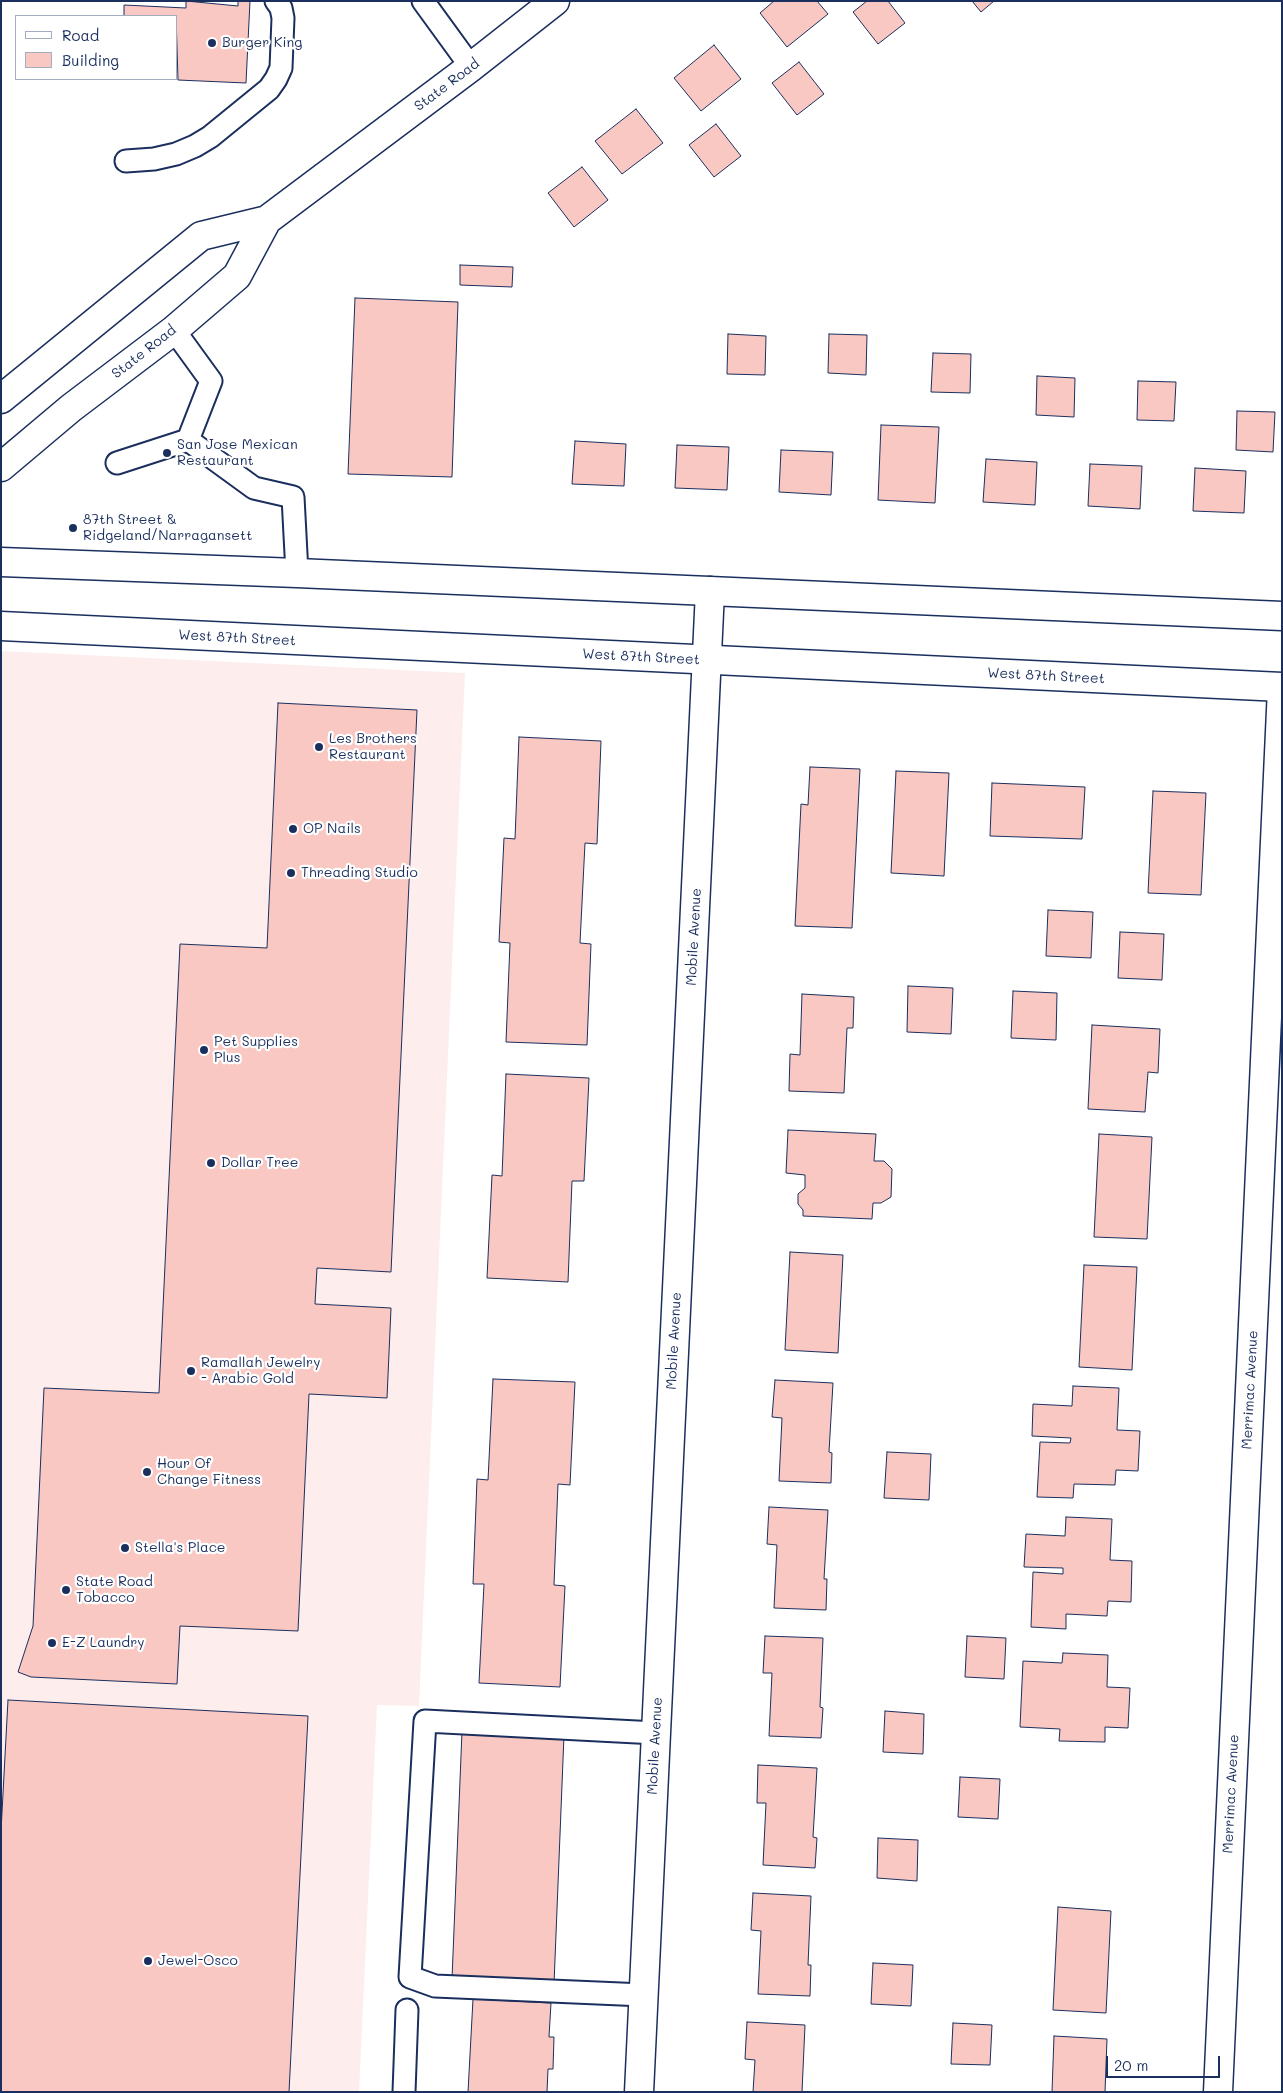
<!DOCTYPE html>
<style>
body{margin:0}
#map{position:relative;width:1283px;height:2093px;overflow:hidden;background:#fff;font-family:Mali,sans-serif}
canvas{display:block}
.frame{position:absolute;inset:0;border:2px solid #1b2f5e;pointer-events:none}
.legend{position:absolute;left:15px;top:15px;width:162px;height:65px;box-sizing:border-box;background:#fff;border:1px solid #a4acbf;margin:0;padding:6px 9px;list-style:none;font-size:15px;color:#1b2f5e}
.legend li{display:flex;align-items:center;gap:10px;height:25px}
.legend b{width:25px;border:1px solid #a4acbf}
.scale{position:absolute;left:1106px;top:2056px;width:114px;height:22px;box-sizing:border-box;border:2px solid #1b2f5e;border-top:0;padding-left:6px;font-size:15px;line-height:18px;white-space:nowrap;color:#1b2f5e;-webkit-text-stroke:4px #fff;paint-order:stroke}
</style>
<div id="map">
<canvas width="1283" height="2093"></canvas>
<div class="frame"></div>
<ul class="legend">
<li><b style="height:6px;background:#fff"></b>Road</li>
<li><b style="height:14px;background:#f9c8c2"></b>Building</li>
</ul>
<div class="scale">20 m</div>
</div>
<script>
const c = document.querySelector('canvas').getContext('2d');
c.lineJoin = 'round';
function paint(path, color) { c.fillStyle = color; c.fill(path, 'evenodd'); }
const shape = rows => new Path2D(rows.map(r => 'M' + r).join(''));
function strokePath(path, color, width, dash) { c.strokeStyle = color; c.lineWidth = width; c.lineCap = dash ? 'butt' : 'round'; c.setLineDash(dash || []); c.stroke(path); }
function drawText(font, color, halo, rows, align = 'center') {
  c.font = font + ' Mali,sans-serif'; c.lineWidth = 4.5; c.setLineDash([]); c.textBaseline = 'middle'; c.strokeStyle = halo; c.fillStyle = color; for (const [text, x, y, turn = 0] of rows) {
    c.save(); c.translate(x, y); c.rotate((+turn || 0) * Math.PI / 180); c.textAlign = isNaN(turn) ? turn : align; if (halo) c.strokeText(text, 0, 0); c.fillText(text, 0, 0); c.restore();
  }
}
const built = shape([
 [1,651,465,673,419,1706,377,1705,359,2092,1,2092]
]);
const building = shape([
 [186,1,238,6,238,1,250,1,246,83,178,80,176,16,124,16,124,5,186,8,186,1],
 [774,1,817,1,828,14,787,47,760,13,774,1],
 [867,1,888,1,905,23,878,44,853,12,867,1],
 [972,1,994,1,981,12,972,1],
 [714,45,741,79,701,111,674,78,714,45],
 [799,62,824,94,797,115,772,83,799,62],
 [636,109,663,143,622,174,595,141,636,109],
 [716,124,741,156,714,177,689,145,716,124],
 [582,167,608,200,574,227,548,193,582,167],
 [460,265,513,267,512,287,460,285,460,265],
 [355,298,458,302,452,477,348,474,355,298],
 [728,334,766,336,765,375,727,374,728,334],
 [829,334,867,335,866,375,828,373,829,334],
 [933,353,971,354,970,393,931,392,933,353],
 [1037,376,1075,378,1074,417,1036,415,1037,376],
 [1138,381,1176,382,1174,421,1137,420,1138,381],
 [1237,411,1275,412,1273,452,1236,450,1237,411],
 [881,425,939,427,935,503,878,500,881,425],
 [575,441,626,444,624,486,572,484,575,441],
 [677,445,729,447,727,490,675,488,677,445],
 [781,450,833,452,831,495,779,492,781,450],
 [986,459,1037,462,1035,505,983,502,986,459],
 [1090,464,1142,466,1140,509,1088,506,1090,464],
 [1195,468,1246,471,1244,513,1193,511,1195,468],
 [278,703,417,710,391,1272,317,1268,315,1304,391,1308,387,1398,309,1394,298,1631,180,1626,177,1684,31,1677,18,1672,33,1626,44,1388,159,1393,180,944,267,948,278,703],
 [519,737,601,741,597,844,585,843,580,943,591,944,587,1045,506,1042,510,943,499,942,504,838,515,839,519,737],
 [810,767,860,769,852,928,795,926,801,804,808,805,810,767],
 [896,771,949,773,944,876,891,873,896,771],
 [992,783,1085,787,1082,839,990,836,992,783],
 [1153,791,1206,793,1201,895,1148,893,1153,791],
 [1048,910,1093,912,1091,958,1046,956,1048,910],
 [1120,932,1164,934,1162,980,1118,978,1120,932],
 [908,986,953,988,951,1034,907,1032,908,986],
 [1013,991,1057,993,1056,1040,1011,1038,1013,991],
 [802,994,854,997,853,1028,847,1028,844,1093,789,1091,790,1054,800,1055,802,994],
 [1092,1025,1160,1029,1158,1073,1148,1072,1145,1112,1088,1109,1092,1025],
 [506,1074,589,1078,584,1181,572,1181,568,1282,487,1278,492,1175,502,1176,506,1074],
 [788,1130,876,1134,874,1161,884,1161,892,1169,891,1197,881,1203,873,1203,872,1219,803,1216,803,1210,798,1204,798,1194,805,1188,805,1175,786,1173,788,1130],
 [1099,1134,1152,1137,1147,1239,1094,1237,1099,1134],
 [790,1252,843,1255,838,1353,785,1350,790,1252],
 [1084,1265,1137,1267,1132,1370,1079,1367,1084,1265],
 [493,1379,575,1382,570,1485,558,1484,554,1585,565,1586,560,1687,479,1683,484,1584,473,1584,477,1479,488,1480,493,1379],
 [775,1380,833,1383,829,1452,832,1453,831,1483,779,1481,782,1418,772,1417,775,1380],
 [1073,1386,1119,1388,1117,1430,1140,1431,1138,1471,1116,1470,1115,1485,1074,1484,1073,1498,1037,1497,1040,1442,1070,1443,1071,1438,1032,1436,1033,1404,1072,1406,1073,1386],
 [887,1452,931,1454,929,1500,884,1498,887,1452],
 [769,1507,828,1510,824,1579,827,1579,826,1610,774,1608,777,1545,767,1544,769,1507],
 [1066,1517,1112,1519,1110,1560,1132,1561,1131,1602,1108,1601,1107,1616,1066,1614,1066,1629,1031,1627,1033,1572,1063,1574,1063,1568,1024,1567,1026,1534,1065,1536,1066,1517],
 [765,1636,823,1638,820,1707,823,1708,821,1738,769,1736,772,1673,763,1673,765,1636],
 [967,1636,1006,1638,1004,1679,965,1677,967,1636],
 [1063,1653,1108,1655,1107,1687,1130,1688,1128,1728,1105,1727,1105,1742,1059,1741,1060,1729,1020,1727,1023,1661,1062,1663,1063,1653],
 [8,1700,308,1716,289,2092,1,2092,1,1831,8,1700],
 [885,1711,924,1714,923,1754,883,1752,885,1711],
 [462,1731,564,1735,554,1984,452,1979,462,1731],
 [758,1765,817,1768,813,1837,817,1838,815,1868,763,1865,766,1803,757,1803,758,1765],
 [960,1777,1000,1779,998,1819,958,1817,960,1777],
 [878,1838,918,1840,917,1881,877,1878,878,1838],
 [753,1893,811,1896,808,1965,811,1965,810,1996,758,1994,761,1931,751,1930,753,1893],
 [1058,1907,1111,1911,1106,2013,1053,2010,1058,1907],
 [873,1963,913,1965,911,2006,871,2004,873,1963],
 [473,1999,551,2003,549,2037,554,2037,553,2069,548,2069,547,2092,468,2092,473,1999],
 [747,2022,805,2025,802,2092,753,2092,755,2060,745,2059,747,2022],
 [953,2023,992,2025,990,2065,951,2064,953,2023],
 [1054,2036,1107,2039,1105,2092,1052,2092,1054,2036]
]);
const service = shape([
 [423,1,471,67],
 [126,161,154,159,176,154,195,146,210,137,269,89,276,79,281,68,283,18,281,8,276,1],
 [188,440,254,488,293,497,297,573],
 [117,463,188,440,211,381,174,330],
 [644,1995,435,1986,410,1977,425,1721,656,1733],
 [404,2092,407,2010]
]);
const minor = shape([
 [639,2092,710,591],
 [1218,2092,1282,688]
]);
const tertiary = shape([
 [1,399,201,236,267,220,471,67,555,1],
 [1,467,71,408,174,330,237,276,267,220]
]);
const secondary = shape([
 [1,562,297,573,1282,616],
 [1,626,1282,687]
]);
const markers = [
 [212,43,5,"#1b2f5e"],
 [167,453,5,"#1b2f5e"],
 [73,528,5,"#1b2f5e"],
 [319,747,5,"#1b2f5e"],
 [293,829,5,"#1b2f5e"],
 [291,873,5,"#1b2f5e"],
 [204,1050,5,"#1b2f5e"],
 [211,1163,5,"#1b2f5e"],
 [191,1371,5,"#1b2f5e"],
 [147,1472,5,"#1b2f5e"],
 [125,1548,5,"#1b2f5e"],
 [66,1590,5,"#1b2f5e"],
 [52,1643,5,"#1b2f5e"],
 [148,1961,5,"#1b2f5e"]
];
const poiNames = [
 ["Burger King",222,43],
 ["San Jose Mexican",177,445],
 ["Restaurant",177,461],
 ["87th Street &",83,520],
 ["Ridgeland/Narragansett",83,536],
 ["Les Brothers",329,739],
 ["Restaurant",329,755],
 ["OP Nails",303,829],
 ["Threading Studio",301,873],
 ["Pet Supplies",214,1042],
 ["Plus",214,1058],
 ["Dollar Tree",221,1163],
 ["Ramallah Jewelry",201,1363],
 ["- Arabic Gold",201,1379],
 ["Hour Of",157,1464],
 ["Change Fitness",157,1480],
 ["Stella's Place",135,1548],
 ["State Road",76,1582],
 ["Tobacco",76,1598],
 ["E-Z Laundry",62,1643],
 ["Jewel-Osco",158,1961]
];
const streetNames = [
 ["State Road",447,85,-37],
 ["State Road",144,352,-38],
 ["West 87th Street",237,638,3],
 ["West 87th Street",641,657,3],
 ["West 87th Street",1046,676,3],
 ["Mobile Avenue",694,937,-87],
 ["Mobile Avenue",674,1341,-87],
 ["Merrimac Avenue",1250,1390,-87],
 ["Mobile Avenue",655,1746,-87],
 ["Merrimac Avenue",1231,1794,-87]
];
paint(built, '#fdeeed');
paint(building, '#f9c8c2');
strokePath(building, '#1b2f5e', 1);
strokePath(service, '#1b2f5e', 25);
strokePath(minor, '#1b2f5e', 31);
strokePath(tertiary, '#1b2f5e', 31);
strokePath(secondary, '#1b2f5e', 31);
strokePath(service, '#fff', 21);
strokePath(minor, '#fff', 28);
strokePath(tertiary, '#fff', 28);
strokePath(secondary, '#fff', 28);
for (const [x, y, r, color] of markers) { const dot = new Path2D(); dot.arc(x, y, r, 0, 2 * Math.PI); c.fillStyle = color; c.fill(dot); strokePath(dot, '#fff', 2); }
drawText('14px', '#1b2f5e', '#fff', poiNames, 'left');
drawText('14px', '#1b2f5e', '#fff', streetNames);
</script>
